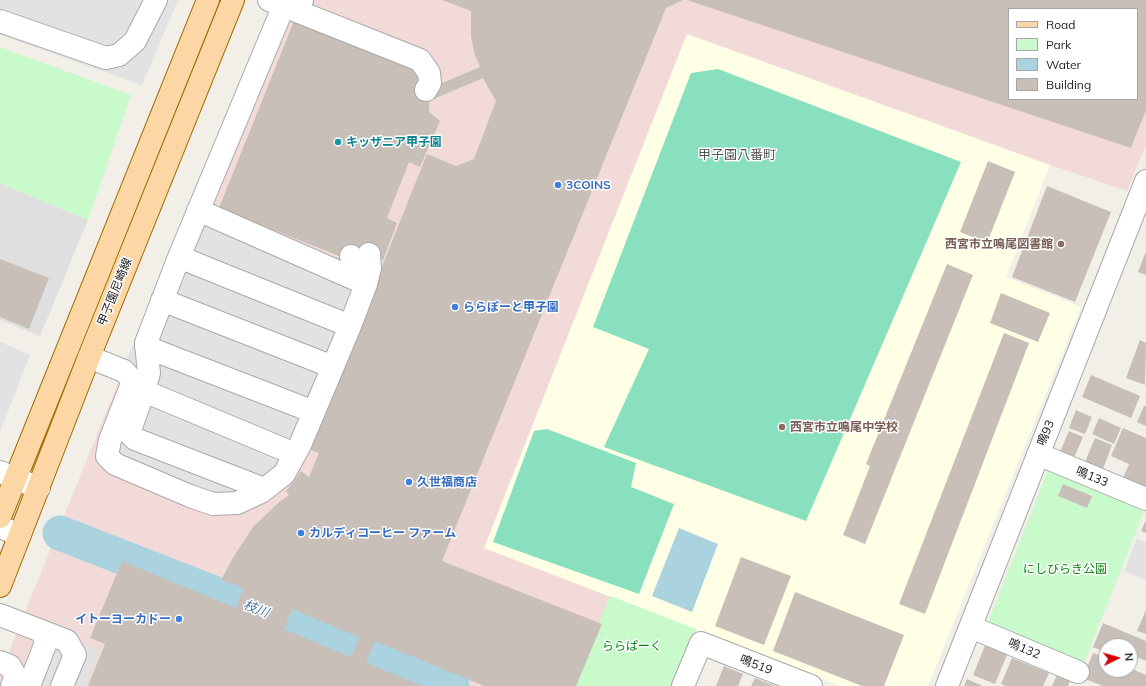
<!DOCTYPE html>
<meta charset="utf-8">
<style>
body{margin:0}
#map{position:relative;width:1146px;height:686px;overflow:hidden;background:#f2efe9;font-family:Mulish,sans-serif}
canvas{display:block}
.legend{position:absolute;left:1008px;top:8px;width:130px;height:92px;box-sizing:border-box;background:#fff;border:1px solid #a7a7a7;margin:0;padding:5px 7px;list-style:none;font-size:12px;color:#222}
.legend li{display:flex;align-items:center;gap:8px;height:20px}
.legend b{width:20px;border:1px solid #a7a7a7}
.north{position:absolute;left:1098px;top:638px;width:40px;height:40px;box-sizing:border-box;background:#fff;border:1px solid #a7a7a7;border-radius:50%;rotate:85deg;font-size:11px;font-weight:700;line-height:16px;text-align:center;color:#222}
.north::after{content:'';display:block;margin:auto;width:14px;height:18px;background:#d40000;clip-path:polygon(50% 0,100% 100%,50% 72%,0 100%)}
</style>
<div id="map">
<canvas width="1146" height="686"></canvas>
<ul class="legend">
<li><b style="height:5px;background:#fcd6a4"></b>Road</li>
<li><b style="height:11px;background:#c8facc"></b>Park</li>
<li><b style="height:11px;background:#aad3df"></b>Water</li>
<li><b style="height:11px;background:#c7bfb8"></b>Building</li>
</ul>
<div class="north">N</div>
</div>
<script>
const c = document.querySelector('canvas').getContext('2d');
c.lineJoin = 'round';
function paint(path, color) { c.fillStyle = color; c.fill(path, 'evenodd'); }
const shape = rows => new Path2D(rows.map(r => 'M' + r).join(''));
function strokePath(path, color, width, dash) { c.strokeStyle = color; c.lineWidth = width; c.lineCap = dash ? 'butt' : 'round'; c.setLineDash(dash || []); c.stroke(path); }
function drawText(font, color, halo, rows, align = 'center') {
  c.font = font + ' Mulish,"Noto Sans JP",sans-serif'; c.lineWidth = 3; c.setLineDash([]); c.textBaseline = 'middle'; c.strokeStyle = halo; c.fillStyle = color; for (const [text, x, y, turn = 0] of rows) {
    c.save(); c.translate(x, y); c.rotate((+turn || 0) * Math.PI / 180); c.textAlign = isNaN(turn) ? turn : align; if (halo) c.strokeText(text, 0, 0); c.fillText(text, 0, 0); c.restore();
  }
}
const residential = shape([
 [0,183,88,220,40,336,0,320]
]);
const commercial = shape([
 [273,0,1146,0,1146,144,1127,191,1050,165,687,35,485,548,696,629,673,686,0,686,0,674],
 [1009,9,1137,9,1137,99,1009,99]
]);
const education = shape([
 [687,34,1050,165,1006,277,1081,307,928,686,841,686,484,548]
]);
const park = shape([
 [0,47,131,95,88,220,0,183],
 [1048,470,1145,509,1082,668,985,630],
 [610,596,696,629,673,686,573,686]
]);
const pitch = shape([
 [718,69,961,162,806,521,604,447,649,349,593,327,691,73],
 [547,429,636,463,631,487,674,504,639,594,493,542,534,431]
]);
const parking = shape([
 [0,0,178,0,142,85,0,35],
 [186,214,350,283,352,295,285,461,241,494,216,497,119,459,115,448,139,372,134,366,126,361],
 [0,342,30,355,0,432],
 [1137,539,1146,542,1146,580,1124,571],
 [61,631,75,636,83,645,100,651,85,686,38,686]
]);
const water = shape([
 [679,528,718,544,692,612,652,596]
]);
const river = shape([
 [60,533,452,686]
]);
const building = shape([
 [442,0,683,0,666,8,442,561,602,624,576,686,484,686,375,641,366,663,423,686,88,686,105,644,90,638,122,561,236,608,243,588,221,580,234,556,253,527,278,503,289,495,286,491,301,471,309,477,319,453,309,449,427,154,456,166,474,159,496,101,483,78,429,101,429,112,440,121,420,167,409,162,387,218,397,223,383,260,354,247,349,260,219,208,294,21,414,70,423,79,426,90,480,67,475,55,471,36,471,11],
 [292,609,359,637,351,657,284,629],
 [687,0,1146,0,1146,110,1131,148],
 [1009,9,1137,9,1137,99,1009,99],
 [988,161,1015,172,987,243,960,232],
 [1047,186,1111,212,1075,302,1012,277],
 [1146,251,1146,275,1138,272],
 [0,259,49,278,29,329,0,317],
 [947,264,973,275,865,544,843,535,870,466,866,464],
 [1001,293,1050,313,1038,342,990,323],
 [1004,333,1029,343,925,614,899,604],
 [1140,340,1146,343,1145,385,1126,378],
 [1091,375,1140,396,1131,418,1082,397],
 [1144,406,1146,406,1146,426,1137,422],
 [1076,410,1092,417,1085,434,1069,428],
 [1099,418,1121,428,1114,444,1092,434],
 [1123,428,1146,438,1146,487,1123,478,1129,464,1111,456],
 [1069,431,1083,437,1074,458,1060,452],
 [1095,438,1112,445,1103,469,1085,462],
 [1063,484,1092,496,1087,508,1058,496],
 [1146,520,1146,533,1141,531],
 [741,557,791,576,764,645,715,626],
 [795,592,904,635,884,686,862,686,773,651],
 [1146,610,1146,634,1137,631],
 [1103,623,1146,641,1146,661,1130,654,1130,646,1106,646,1106,653,1093,647],
 [987,641,1009,650,995,684,973,675],
 [1093,653,1106,658,1106,670,1130,670,1130,668,1146,675,1146,686,1103,686,1083,678],
 [1012,658,1049,673,1043,686,1006,686,1001,684],
 [724,666,743,674,738,686,716,686],
 [1057,675,1070,681,1068,686,1052,686],
 [755,678,775,686,751,686],
 [967,679,983,686,964,686]
]);
const minor = shape([
 [269,0,420,60,429,73,430,83,426,90],
 [0,21,106,58,119,55,135,41,156,0],
 [198,210,366,284],
 [351,256,356,261,366,284],
 [179,257,284,5,297,3,302,0],
 [162,300,333,367],
 [146,347,314,412],
 [89,357,124,371,133,381,110,440,107,456,115,464,190,496,213,504,237,503,261,492,284,474,300,445,350,326,366,284,370,268,369,254],
 [144,391,295,454],
 [1038,454,1146,499],
 [0,472,39,488],
 [264,489,135,439,129,433,144,391,149,373,146,343,179,257,350,326],
 [0,527,20,535],
 [0,615,67,641,75,655,62,686],
 [971,627,1078,672],
 [0,662,10,666,16,677,12,686],
 [29,686,45,645,44,632],
 [683,686,701,643,811,686],
 [947,686,1146,181]
]);
const major = shape([
 [0,517,208,0],
 [0,586,89,357,233,0]
]);
const markers = [
 [338,142,4,"#0f9aa8"],
 [558,185,4,"#3f7fe0"],
 [1061,244,4,"#8d6e63"],
 [455,307,4,"#3f7fe0"],
 [782,427,4,"#8d6e63"],
 [409,482,4,"#3f7fe0"],
 [301,533,4,"#3f7fe0"],
 [179,619,4,"#3f7fe0"]
];
const cultureNames = [
 ["キッザニア甲子園",346,142]
];
const shopNames = [
 ["3COINS",566,185],
 ["ららぽーと甲子園",463,307],
 ["久世福商店",417,482],
 ["カルディコーヒー ファーム",309,533],
 ["イトーヨーカドー",171,619,"right"]
];
const educationNames = [
 ["西宮市立鳴尾図書館",1053,244],
 ["西宮市立鳴尾中学校",790,427,"left"]
];
const streetNames = [
 ["甲子園尼崎線",115,292,-68],
 ["鳴93",1046,433,-68],
 ["鳴133",1092,477,22],
 ["鳴132",1024,649,23],
 ["鳴519",756,665,21]
];
const parkNames = [
 ["にしびらき公園",1065,569],
 ["ららぱーく",632,646]
];
const neighbourhoodNames = [
 ["甲子園八番町",737,155]
];
const waterNames = [
 ["枝川",256,609,21]
];
paint(residential, '#e0dfdf');
paint(commercial, '#f2dad9');
paint(education, '#ffffe5');
paint(park, '#c8facc');
paint(pitch, '#88e0be');
paint(parking, '#e2e2e2');
paint(water, '#aad3df');
strokePath(river, '#aad3df', 35);
paint(building, '#c7bfb8');
strokePath(minor, '#a9a9a9', 24);
strokePath(major, '#a06b00', 24);
strokePath(minor, '#fff', 22);
strokePath(major, '#fcd6a4', 22);
for (const [x, y, r, color] of markers) { const dot = new Path2D(); dot.arc(x, y, r, 0, 2 * Math.PI); c.fillStyle = color; c.fill(dot); strokePath(dot, '#fff', 1.5); }
drawText('bold 12px', '#0d838f', '#fff', cultureNames, 'left');
drawText('bold 12px', '#366cbe', '#fff', shopNames, 'left');
drawText('bold 12px', '#785e54', '#fff', educationNames, 'right');
drawText('12px', '#222', '#fff', streetNames);
drawText('12px', '#0c8416', '#fff', parkNames);
drawText('13px', '#555', '#fff', neighbourhoodNames);
drawText('italic 13px', '#4a7aab', '#fff', waterNames);
</script>
